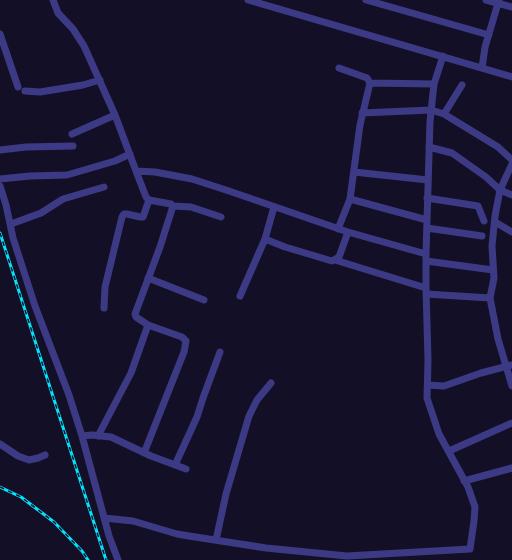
<!DOCTYPE html>
<style>
body{margin:0}
canvas{display:block;background:#130f26}
</style>
<canvas width="512" height="560"></canvas>
<script>
const c = document.querySelector('canvas').getContext('2d');
c.lineJoin = 'round';
const shape = rows => new Path2D(rows.map(r => 'M' + r).join(''));
function strokePath(path, color, width, dash) { c.strokeStyle = color; c.lineWidth = width; c.lineCap = dash ? 'butt' : 'round'; c.setLineDash(dash || []); c.stroke(path); }
const minor = shape([
 [53,0,58,13,73,29,84,46,115,115,136,171,155,172,192,179,229,191,348,232,426,254],
 [248,0,512,77],
 [366,0,489,35],
 [486,0,512,7],
 [0,34,18,87],
 [482,68,485,47,499,0],
 [370,83,434,84],
 [25,91,40,92,83,85,100,80],
 [362,113,431,110,444,114,498,147,512,160],
 [444,114,462,85],
 [72,134,115,115],
 [429,147,452,153,486,177,500,190,512,195],
 [0,150,26,147,73,146],
 [512,164,500,190,495,216,492,246,494,278,490,298,498,339,512,386],
 [136,171,146,197,149,200,171,204,173,206,160,247,135,314,136,317,148,325,182,337,186,341,184,352,144,453],
 [354,172,428,180],
 [0,179,30,176,67,175,115,161,130,154],
 [0,186,6,205,13,238,35,306,69,395,82,436,109,536,118,560],
 [427,198,478,206,484,221],
 [350,199,427,220],
 [173,206,191,207,221,217],
 [274,207,265,239,285,247,332,261,339,257,348,232],
 [495,222,512,232],
 [11,224,41,213,63,199,104,187],
 [427,228,482,236],
 [338,229,350,199,360,125,370,83,367,78,339,68],
 [335,260,426,288],
 [426,261,493,270],
 [148,278,204,300],
 [426,294,490,298],
 [240,296,265,239],
 [104,308,105,287,122,217,124,214,127,214,140,217,143,217,149,200],
 [428,385,444,386,481,373,512,365],
 [82,436,92,435,111,437,151,456,186,469],
 [98,436,131,373,148,325],
 [0,444,18,456,29,460,38,458,45,455],
 [449,451,512,423],
 [175,465,197,417,203,398,220,352],
 [464,481,512,468],
 [104,518,133,521,177,534,189,536,266,548,347,556,470,549,474,521,475,507,468,487,439,434,427,398,428,360,426,288,426,254,430,121,434,84,443,56],
 [216,540,226,494,249,416,257,400,271,383]
]);
const rail = shape([
 [0,233,106,560],
 [0,487,21,497,54,522,82,551,88,560]
]);
strokePath(minor, '#3d3a85', 7);
strokePath(rail, '#00e5ff', 3);
strokePath(rail, '#130f26', 1.5, [4.5]);
</script>
